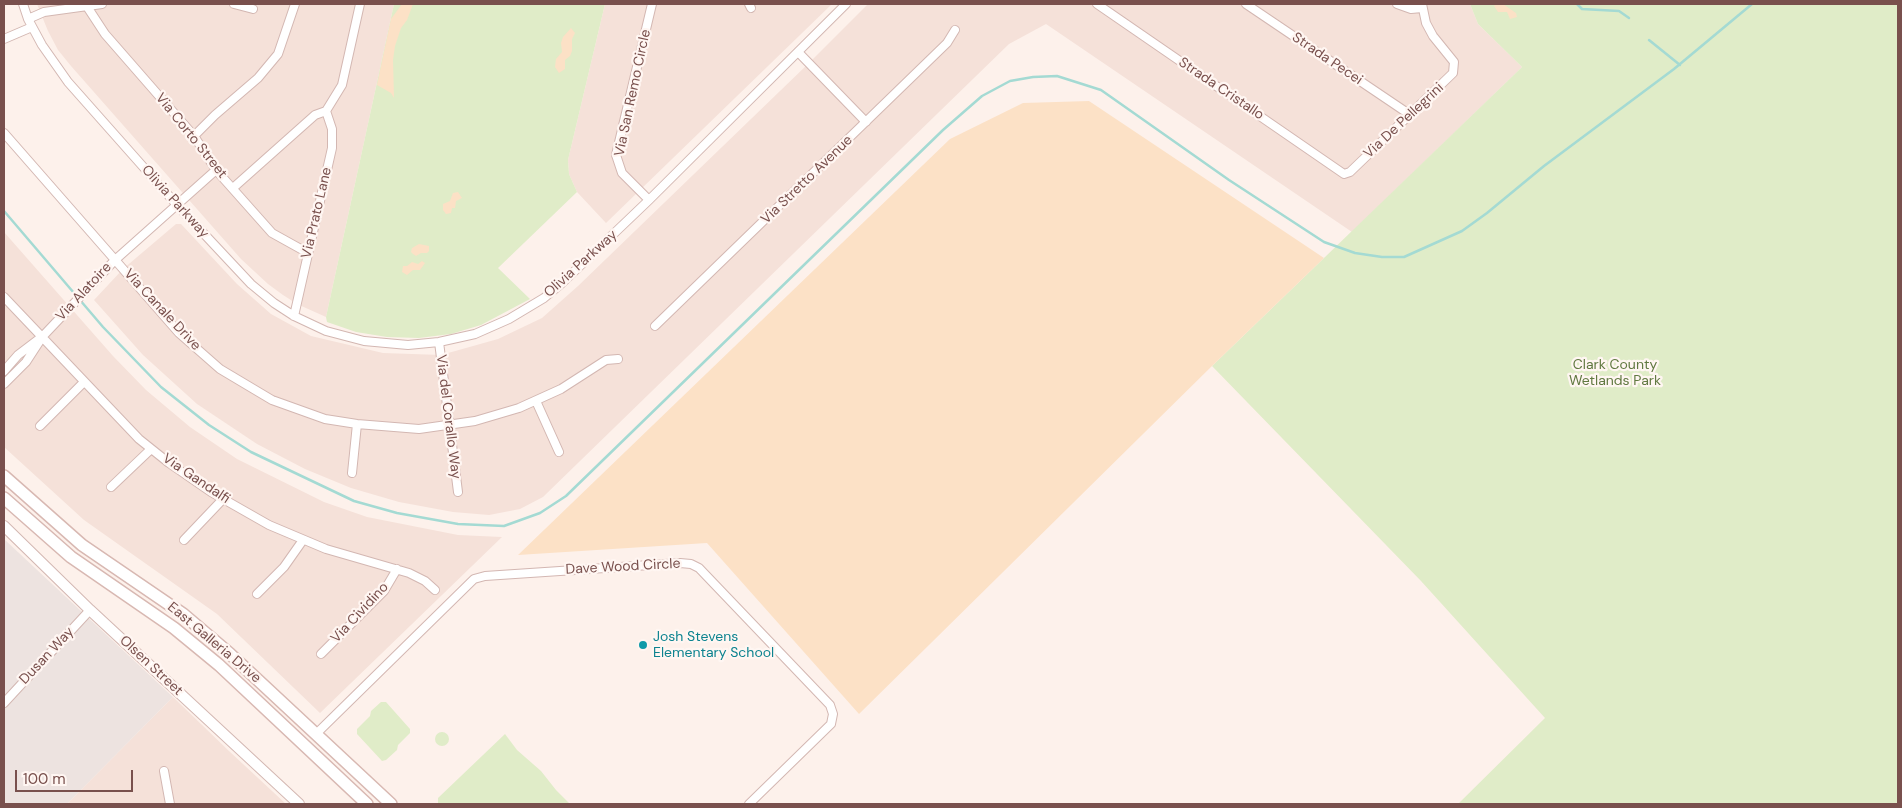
<!DOCTYPE html>
<style>
body{margin:0}
#map{position:relative;width:1902px;height:808px;overflow:hidden;background:#fdf1eb;font-family:"DM Sans",sans-serif}
canvas{display:block}
.frame{position:absolute;inset:0;border:5px solid #79504d;pointer-events:none}
.scale{position:absolute;left:15px;top:770px;width:118px;height:22px;box-sizing:border-box;border:2px solid #79504d;border-top:0;padding-left:6px;font-size:15px;line-height:18px;white-space:nowrap;color:#79504d;-webkit-text-stroke:4px #fff6f2;paint-order:stroke}
</style>
<div id="map">
<canvas width="1902" height="808"></canvas>
<div class="frame"></div>
<div class="scale">100 m</div>
</div>
<script>
const c = document.querySelector('canvas').getContext('2d');
c.lineJoin = 'round';
function paint(path, color) { c.fillStyle = color; c.fill(path, 'evenodd'); }
const shape = rows => new Path2D(rows.map(r => 'M' + r).join(''));
function strokePath(path, color, width, dash) { c.strokeStyle = color; c.lineWidth = width; c.lineCap = dash ? 'butt' : 'round'; c.setLineDash(dash || []); c.stroke(path); }
function drawText(font, color, halo, rows, align = 'center') {
  c.font = font + ' "DM Sans",sans-serif'; c.lineWidth = 4.5; c.setLineDash([]); c.textBaseline = 'middle'; c.strokeStyle = halo; c.fillStyle = color; for (const [text, x, y, turn = 0] of rows) {
    c.save(); c.translate(x, y); c.rotate((+turn || 0) * Math.PI / 180); c.textAlign = isNaN(turn) ? turn : align; if (halo) c.strokeText(text, 0, 0); c.fillText(text, 0, 0); c.restore();
  }
}
const residential = shape([
 [37,4,394,4,326,317,297,304,283,295,268,284,241,259,71,66,58,50,48,31],
 [605,4,832,4,606,223,577,192,569,174,568,160],
 [868,4,1470,4,1478,24,1522,67,1352,232,1046,24,1009,44,543,497,520,509,489,515,453,512,399,502,351,488,305,469,257,444,197,404,143,355,94,300,123,269,176,224,181,224,237,284,271,314,311,336,383,353,441,355,498,339,542,318,578,286,809,63],
 [4,232,113,356,146,390,190,427,237,459,324,502,367,517,458,535,502,537,320,713,217,614,84,520,4,447],
 [173,697,229,751,286,804,67,804]
]);
const industrial = shape([
 [4,539,173,697,67,804,4,804]
]);
const green = shape([
 [394,4,605,4,568,160,569,174,577,192,498,268,530,299,481,325,451,334,419,338,387,337,356,332,327,322,326,317],
 [1470,4,1898,4,1898,804,1458,804,1545,718,1421,581,1212,366,1522,67,1478,24],
 [381,702,386,702,410,729,410,733,398,745,397,750,386,760,382,761,357,734,357,729,370,716,371,711],
 '435 739a7 7 0 1 1 14 0a7 7 0 1 1-14 0Z',
 [505,734,517,750,541,771,556,790,570,804,438,804,438,798]
]);
const sand = shape([
 [402,4,413,4,407,20,401,28,395,46,393,60,394,98,391,93,377,85,391,19],
 [1496,4,1503,4,1516,13,1517,17,1510,19,1507,12,1498,12,1494,6],
 [571,28,575,33,572,39,572,51,570,56,565,60,565,69,559,73,555,67,556,59,562,52,561,43,563,37],
 [1089,101,1324,258,1212,366,859,714,707,543,518,555,950,139,1023,103],
 [458,192,462,198,456,201,455,208,452,208,451,213,446,214,443,210,443,204,450,201,453,193],
 [419,244,429,246,429,251,427,253,421,253,416,256,413,254,411,252,412,248],
 [422,261,425,263,420,270,413,270,407,275,402,272,403,266,407,266,412,262,418,264]
]);
const stream = shape([
 [1577,4,1582,9,1619,11,1629,18],
 [1649,40,1680,65],
 [4,211,103,327,161,387,209,425,251,452,354,501,397,513,458,524,504,526,540,513,566,496,943,130,982,96,1010,81,1033,77,1057,76,1101,90,1229,180,1324,242,1355,253,1382,257,1404,257,1462,231,1487,213,1544,166,1674,69,1752,4]
]);
const minor = shape([
 [23,4,28,19,42,45,68,82,177,205,251,284,274,303,294,316,326,331,364,341,408,345,439,342,475,334,509,319,544,298,561,284,649,200,846,4],
 [234,4,253,9],
 [749,4,751,8],
 [1097,4,1344,174,1350,172,1453,73,1454,62,1433,36,1426,23,1422,4],
 [1246,4,1409,114],
 [1397,4,1411,9,1422,8],
 [86,5,105,34,194,136,216,170,272,233,308,253],
 [28,19,44,12,102,4],
 [4,39,32,27],
 [799,53,866,122],
 [326,111,342,85,360,4],
 [4,133,179,333,220,369,272,400,325,419,357,424,419,429,475,421,519,408,561,389,606,360,618,359],
 [194,136,215,115,258,78,278,54,295,4],
 [233,188,315,115,326,111],
 [649,200,622,173,616,155,652,4],
 [4,297,139,439,169,463,211,492,269,525,326,549,409,573,425,581,435,590],
 [294,316,332,148,332,129,326,111],
 [655,326,947,43,955,30],
 [439,342,458,492],
 [4,371,18,355,43,336,115,260,216,170],
 [4,384,26,362,39,342],
 [536,401,559,452],
 [40,426,84,382],
 [352,473,357,424],
 [111,487,151,449],
 [184,540,223,499],
 [257,594,284,567,303,540],
 [321,654,384,591,397,569],
 [4,703,90,610],
 [316,734,474,579,485,576,680,563,691,564,699,568,830,705,833,714,831,724,749,804],
 [164,771,170,804]
]);
const tertiary = shape([
 [4,526,90,610,299,804]
]);
const secondary = shape([
 [4,476,82,545,183,614,230,654,391,804],
 [4,498,71,557,174,628,219,665,367,804]
]);
const markers = [
 [643,645,5,"#0f9aa8"]
];
const streetNames = [
 ["Strada Pecei",1327,59,34],
 ["Strada Cristallo",1221,89,34],
 ["Via San Remo Circle",633,93,-78],
 ["Via De Pellegrini",1404,121,-43],
 ["Via Corto Street",191,136,51],
 ["Via Stretto Avenue",807,180,-44],
 ["Olivia Parkway",175,202,48],
 ["Via Prato Lane",317,213,-77],
 ["Olivia Parkway",581,264,-42],
 ["Via Alatoire",84,292,-47],
 ["Via Canale Drive",162,310,47],
 ["Via del Corallo Way",448,417,83],
 ["Via Gandalfi",196,479,34],
 ["Dave Wood Circle",623,567,-3],
 ["Via Cividino",360,613,-47],
 ["East Galleria Drive",214,643,40],
 ["Dusan Way",47,656,-47],
 ["Olsen Street",151,666,43]
];
const parkNames = [
 ["Clark County",1615,365],
 ["Wetlands Park",1615,381]
];
const cultureNames = [
 ["Josh Stevens",653,637],
 ["Elementary School",653,653]
];
paint(residential, '#f5e1d9');
paint(industrial, '#ede3e0');
paint(green, '#e0ecc8');
paint(sand, '#fce1c6');
strokePath(stream, '#a4dad3', 2.5);
strokePath(minor, '#d3b7b2', 10);
strokePath(tertiary, '#d3b7b2', 12);
strokePath(secondary, '#d8b8b2', 14);
strokePath(minor, '#fff', 8);
strokePath(tertiary, '#fff', 10);
strokePath(secondary, '#fff', 11);
for (const [x, y, r, color] of markers) { const dot = new Path2D(); dot.arc(x, y, r, 0, 2 * Math.PI); c.fillStyle = color; c.fill(dot); strokePath(dot, '#fff6f2', 2); }
drawText('14px', '#79504d', '#fff6f2', streetNames);
drawText('14px', '#617941', '#fff6f2', parkNames);
drawText('14px', '#0d838f', '#fff6f2', cultureNames, 'left');
</script>
